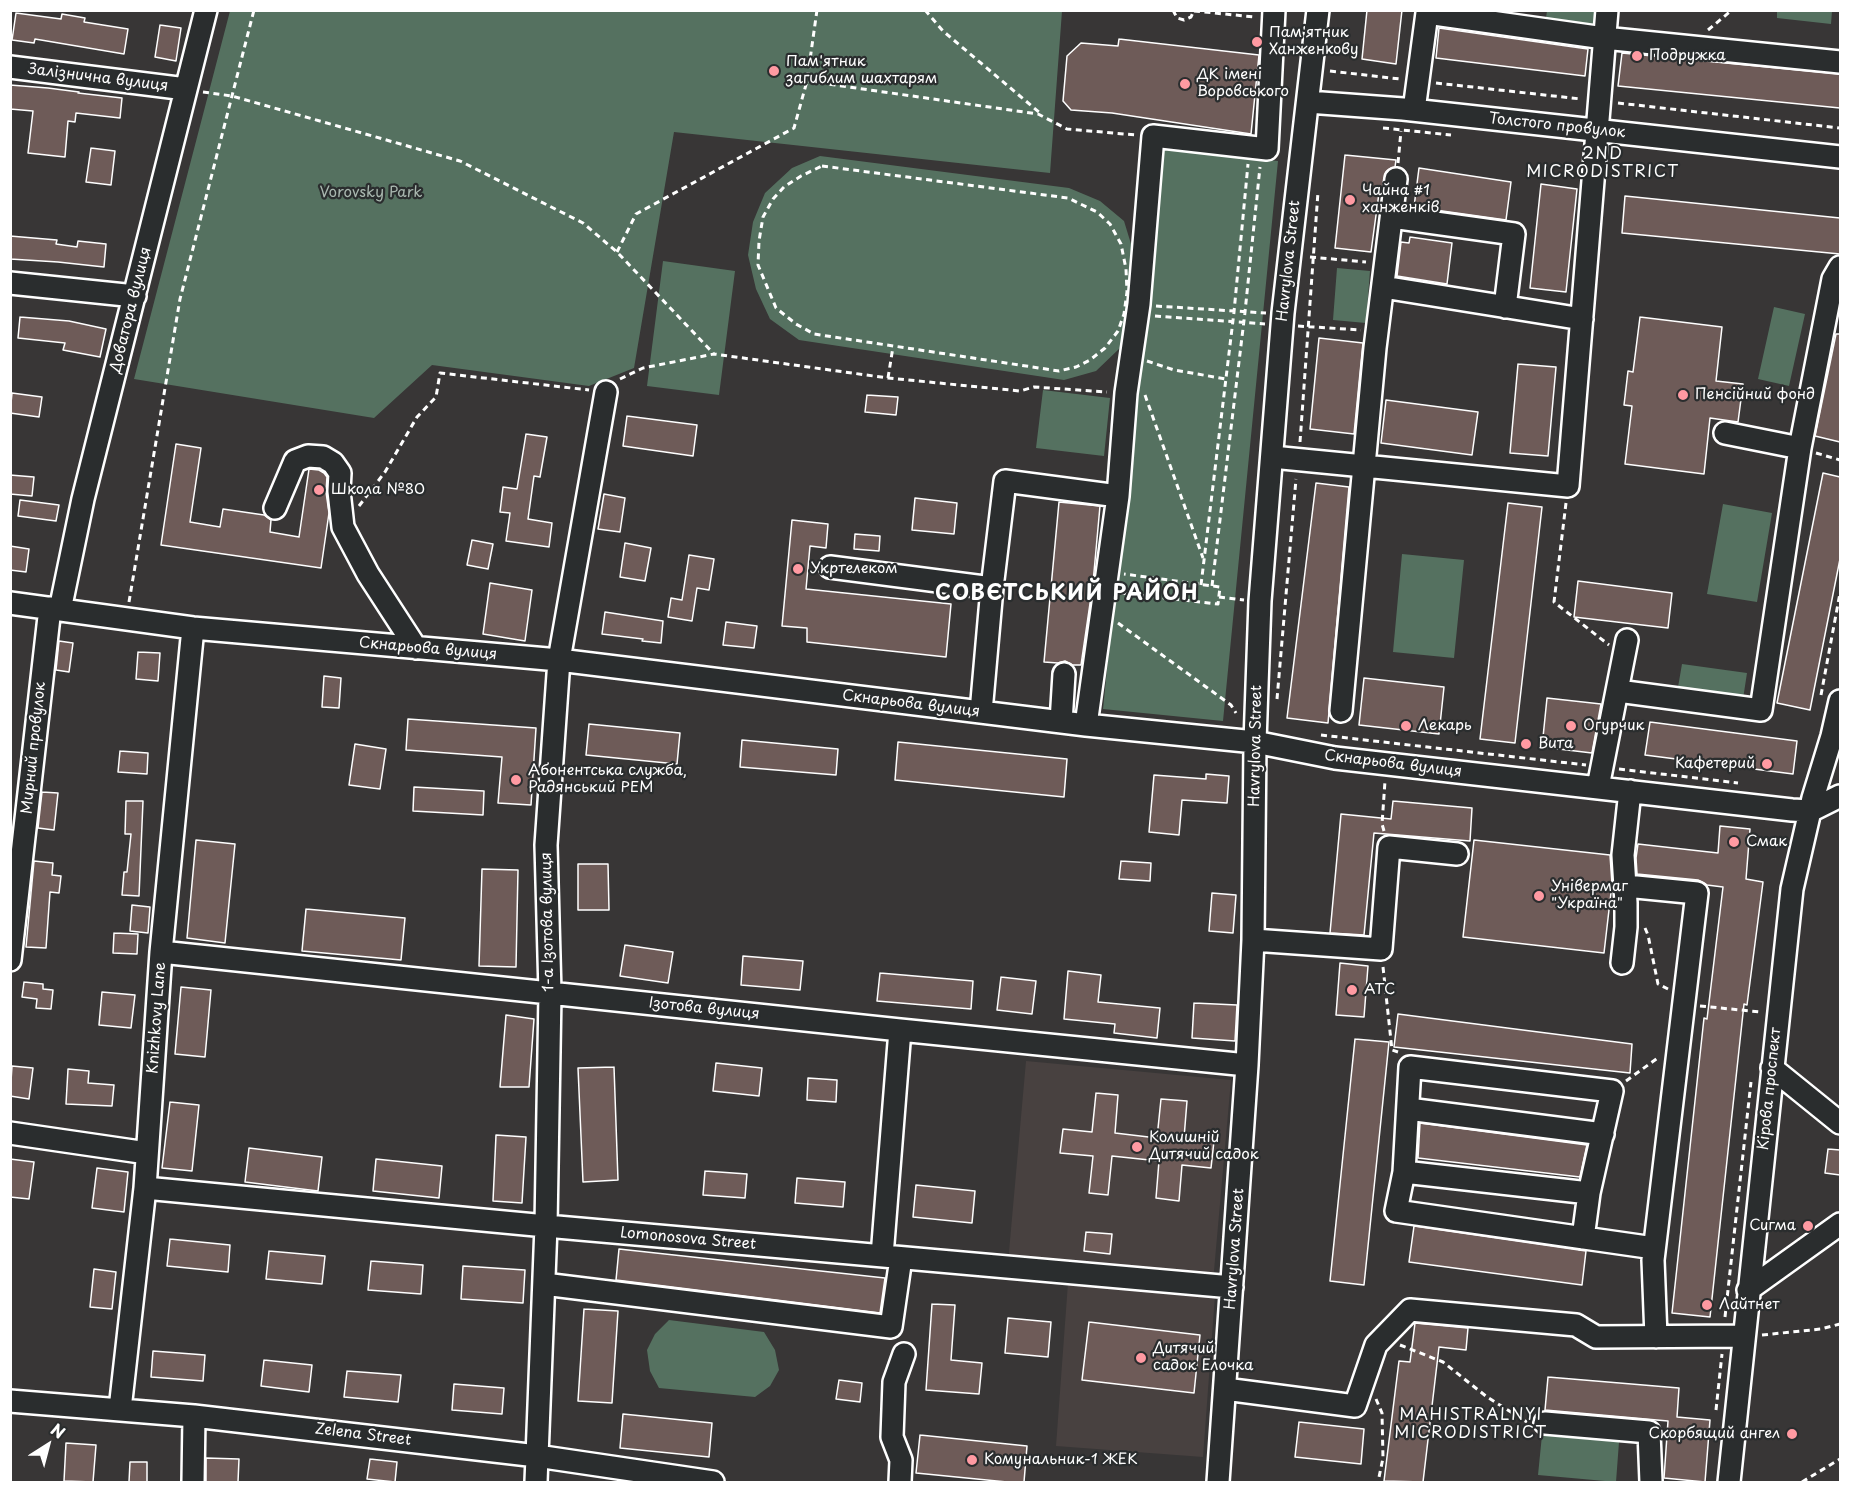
<!DOCTYPE html>
<meta charset="utf-8">
<style>
body{margin:0}
#map{position:relative;width:1851px;height:1493px;overflow:hidden;background:#383636;font-family:"Playpen Sans",sans-serif}
canvas{display:block}
.frame{position:absolute;inset:0;border:12px solid #fff;pointer-events:none}
.north{position:absolute;left:18px;top:1415px;width:60px;height:60px;-webkit-text-stroke:4px #2a2d2e;paint-order:stroke;rotate:36deg;font-size:16px;font-weight:700;line-height:24px;text-align:center;color:#fff}
.north::after{content:'';display:block;margin:auto;width:21px;height:27px;background:#fff;clip-path:polygon(50% 0,100% 100%,50% 72%,0 100%)}
</style>
<div id="map">
<canvas width="1851" height="1493"></canvas>
<div class="frame"></div>
<div class="north">N</div>
</div>
<script>
const c = document.querySelector('canvas').getContext('2d');
c.lineJoin = 'round';
function paint(path, color) { c.fillStyle = color; c.fill(path, 'evenodd'); }
const shape = rows => new Path2D(rows.map(r => 'M' + r).join(''));
function strokePath(path, color, width, dash) { c.strokeStyle = color; c.lineWidth = width; c.lineCap = dash ? 'butt' : 'round'; c.setLineDash(dash || []); c.stroke(path); }
function drawText(font, color, halo, rows, align = 'center') {
  c.font = font + ' "Playpen Sans",sans-serif'; c.lineWidth = 4.5; c.setLineDash([]); c.textBaseline = 'middle'; c.strokeStyle = halo; c.fillStyle = color; for (const [text, x, y, turn = 0] of rows) {
    c.save(); c.translate(x, y); c.rotate((+turn || 0) * Math.PI / 180); c.textAlign = isNaN(turn) ? turn : align; if (halo) c.strokeText(text, 0, 0); c.fillText(text, 0, 0); c.restore();
  }
}
const built = shape([
 [1026,1061,1231,1080,1213,1282,1008,1263],
 [1068,1283,1215,1295,1203,1457,1056,1446]
]);
const green = shape([
 [230,11,1062,11,1050,173,674,132,634,368,589,386,432,365,374,418,134,379],
 [1547,11,1597,11,1595,30,1545,25],
 [1777,11,1832,11,1831,24,1777,18],
 [1160,148,1278,161,1223,721,1103,709],
 [820,156,1069,188,1100,201,1124,221,1135,257,1130,322,1120,348,1096,371,1064,380,799,340,770,319,756,289,748,255,753,222,765,193,792,168],
 [663,261,735,271,719,395,647,386],
 [1337,268,1370,271,1366,323,1333,320],
 [1774,307,1805,314,1789,386,1758,379],
 [1043,390,1110,398,1104,456,1036,448],
 [1723,504,1772,513,1757,602,1707,594],
 [1402,554,1464,560,1454,658,1393,652],
 [1682,664,1747,673,1743,699,1677,693],
 [669,1320,764,1332,775,1350,779,1370,770,1386,755,1397,659,1388,650,1371,647,1350,655,1334],
 [1542,1435,1619,1442,1616,1482,1538,1475]
]);
const building = shape([
 [1367,10,1402,10,1396,64,1362,59,1367,10],
 [16,13,61,19,62,14,85,18,84,22,128,29,124,54,35,39,34,43,12,40,16,13],
 [160,25,181,28,176,61,155,57,160,25],
 [1439,28,1588,49,1585,76,1436,58,1439,28],
 [1119,39,1259,55,1251,134,1112,113,1071,110,1063,101,1067,56,1081,43,1118,46,1119,39],
 [1622,53,1840,74,1840,108,1618,86,1622,53],
 [10,85,48,88,79,92,78,93,122,98,120,118,76,113,75,122,68,121,65,157,28,153,33,111,10,109,10,85],
 [91,148,115,151,111,185,86,182,91,148],
 [1345,155,1396,160,1395,167,1391,168,1386,172,1381,193,1379,193,1371,252,1335,248,1345,155],
 [1419,168,1511,182,1506,220,1414,207,1419,168],
 [1541,184,1577,189,1566,292,1530,288,1541,184],
 [1625,196,1840,218,1840,254,1622,233,1625,196],
 [10,236,57,240,56,244,77,247,78,241,106,244,104,267,58,262,10,259,10,236],
 [1410,237,1452,243,1447,284,1397,276,1401,242,1409,243,1410,237],
 [20,317,69,321,106,329,100,357,63,350,65,343,18,338,20,317],
 [1640,317,1722,327,1716,381,1743,384,1738,422,1710,418,1704,474,1625,464,1632,406,1624,405,1628,371,1633,372,1640,317],
 [1836,334,1840,334,1840,442,1815,436,1836,334],
 [1319,338,1363,343,1354,434,1310,429,1319,338],
 [1518,364,1556,367,1548,456,1510,453,1518,364],
 [12,393,42,397,39,417,10,413,12,393],
 [867,395,898,397,896,415,865,412,867,395],
 [1386,400,1478,412,1472,455,1381,443,1386,400],
 [627,416,697,425,693,456,623,446,627,416],
 [526,434,547,437,540,477,534,476,528,519,552,523,549,547,506,541,510,513,500,512,503,487,517,489,526,434],
 [176,444,201,448,190,522,220,527,223,509,264,515,271,520,270,532,299,537,309,469,319,470,324,473,327,477,326,492,329,513,321,568,161,545,176,444],
 [1823,473,1840,477,1840,559,1810,710,1777,703,1823,473],
 [10,475,34,477,32,496,10,494,10,475],
 [1316,483,1349,487,1328,723,1287,718,1316,483],
 [604,494,625,498,620,532,598,529,604,494],
 [915,498,957,503,954,534,912,530,915,498],
 [20,500,59,505,56,521,18,516,20,500],
 [1059,502,1100,506,1093,583,1081,665,1072,665,1065,661,1058,663,1044,662,1059,502],
 [1508,503,1542,507,1515,743,1480,739,1508,503],
 [792,520,828,524,826,548,810,546,806,589,951,604,946,657,807,642,807,628,782,626,792,520],
 [855,534,880,536,879,551,854,549,855,534],
 [472,540,493,544,488,569,467,565,472,540],
 [625,543,651,548,645,581,620,577,625,543],
 [10,546,29,549,26,572,10,570,10,546],
 [689,555,714,559,709,590,697,588,692,621,668,617,671,598,682,600,689,555],
 [1578,581,1672,593,1668,628,1574,617,1578,581],
 [490,583,532,590,525,641,483,634,490,583],
 [605,612,663,621,661,643,642,641,643,639,602,634,605,612],
 [726,622,757,626,754,648,723,645,726,622],
 [59,641,73,643,69,672,56,670,59,641],
 [138,652,160,653,158,681,136,679,138,652],
 [324,676,341,678,339,708,322,707,324,676],
 [1364,678,1444,687,1439,734,1359,725,1364,678],
 [1547,698,1601,704,1592,753,1542,747,1547,698],
 [408,719,536,728,531,805,498,803,502,757,406,750,408,719],
 [1650,722,1797,741,1793,774,1645,755,1650,722],
 [589,724,680,733,677,764,586,755,589,724],
 [742,740,838,749,836,775,740,767,742,740],
 [898,742,1067,759,1064,797,895,780,898,742],
 [355,744,386,749,380,789,349,785,355,744],
 [120,751,148,753,147,774,118,772,120,751],
 [1206,774,1229,776,1227,803,1182,800,1179,835,1149,832,1154,775,1206,779,1206,774],
 [414,787,484,791,483,815,413,811,414,787],
 [42,792,58,793,54,830,38,828,42,792],
 [126,801,143,801,139,896,122,895,124,872,127,872,131,834,125,834,126,801],
 [1393,801,1472,808,1470,841,1374,833,1364,935,1330,933,1341,814,1391,819,1393,801],
 [1720,826,1750,829,1746,879,1763,882,1747,1005,1744,1004,1710,1317,1672,1313,1704,1018,1707,1019,1723,887,1707,885,1698,880,1637,874,1636,858,1638,844,1718,853,1720,826],
 [196,840,235,844,225,943,187,938,196,840],
 [1474,840,1610,855,1612,884,1604,953,1463,937,1474,840],
 [34,861,53,863,52,875,61,876,59,893,50,892,46,948,26,947,34,861],
 [1121,861,1151,863,1150,881,1119,879,1121,861],
 [578,864,608,864,609,910,578,910,578,864],
 [482,869,518,870,516,967,479,966,482,869],
 [1212,893,1236,895,1233,933,1209,931,1212,893],
 [132,905,150,907,148,933,130,931,132,905],
 [306,909,405,918,401,960,302,951,306,909],
 [114,933,138,934,137,954,113,953,114,933],
 [625,945,673,952,668,983,620,976,625,945],
 [743,956,803,961,800,990,741,985,743,956],
 [1340,963,1368,966,1364,1017,1336,1015,1340,963],
 [1068,971,1101,975,1098,1002,1160,1008,1157,1038,1114,1033,1115,1024,1064,1019,1068,971],
 [880,973,973,981,971,1009,877,1001,880,973],
 [1001,977,1036,981,1032,1014,997,1010,1001,977],
 [24,982,43,984,43,989,53,990,51,1009,36,1008,37,999,22,997,24,982],
 [181,987,211,990,205,1057,175,1054,181,987],
 [102,992,135,995,131,1028,99,1025,102,992],
 [1194,1003,1237,1005,1235,1041,1192,1038,1194,1003],
 [1398,1014,1632,1044,1630,1073,1394,1047,1398,1014],
 [506,1015,534,1019,529,1087,500,1087,506,1015],
 [1355,1039,1389,1042,1364,1285,1330,1281,1355,1039],
 [716,1063,762,1068,759,1096,713,1091,716,1063],
 [12,1066,33,1068,29,1099,10,1096,12,1066],
 [614,1067,618,1180,583,1182,578,1068,614,1067],
 [68,1069,89,1071,88,1083,114,1085,112,1106,66,1104,68,1069],
 [808,1078,837,1080,836,1102,807,1100,808,1078],
 [1096,1093,1118,1095,1115,1133,1157,1138,1161,1099,1187,1101,1184,1138,1214,1141,1211,1168,1182,1165,1179,1201,1156,1198,1159,1161,1112,1156,1108,1195,1089,1193,1093,1156,1060,1153,1063,1129,1092,1132,1096,1093],
 [170,1102,199,1105,192,1171,162,1168,170,1102],
 [1420,1123,1587,1145,1580,1177,1418,1158,1420,1123],
 [496,1135,526,1137,522,1203,493,1201,496,1135],
 [249,1148,322,1157,318,1191,245,1182,249,1148],
 [1828,1149,1840,1150,1840,1175,1825,1173,1828,1149],
 [10,1159,34,1162,29,1199,10,1197,10,1159],
 [376,1159,442,1166,439,1198,373,1191,376,1159],
 [97,1168,128,1172,124,1212,92,1208,97,1168],
 [705,1171,747,1174,745,1198,703,1195,705,1171],
 [797,1178,845,1182,843,1207,795,1203,797,1178],
 [916,1185,975,1191,972,1223,913,1217,916,1185],
 [1414,1226,1586,1251,1582,1285,1409,1262,1414,1226],
 [1086,1232,1112,1234,1110,1254,1084,1251,1086,1232],
 [170,1239,230,1245,228,1272,167,1266,170,1239],
 [619,1249,885,1278,880,1313,616,1280,619,1249],
 [269,1251,325,1256,322,1284,266,1279,269,1251],
 [371,1261,423,1265,421,1294,368,1290,371,1261],
 [463,1266,525,1270,523,1303,461,1299,463,1266],
 [94,1269,116,1272,112,1309,90,1307,94,1269],
 [932,1304,955,1305,951,1360,982,1363,979,1394,926,1390,932,1304],
 [584,1309,618,1311,612,1403,578,1401,584,1309],
 [1008,1318,1051,1322,1048,1357,1005,1353,1008,1318],
 [1089,1322,1200,1335,1194,1393,1082,1380,1089,1322],
 [1415,1323,1468,1328,1466,1350,1439,1347,1423,1482,1384,1481,1399,1361,1410,1362,1415,1323],
 [153,1351,205,1355,203,1381,151,1377,153,1351],
 [264,1360,312,1365,309,1392,261,1386,264,1360],
 [347,1371,401,1375,398,1402,344,1397,347,1371],
 [1548,1377,1679,1388,1677,1417,1710,1420,1705,1482,1664,1478,1668,1421,1545,1410,1548,1377],
 [839,1380,862,1383,860,1402,836,1399,839,1380],
 [454,1384,504,1388,502,1414,452,1410,454,1384],
 [623,1414,712,1423,709,1457,620,1448,623,1414],
 [1299,1422,1364,1429,1361,1464,1295,1457,1299,1422],
 [920,1435,1027,1446,1024,1482,1007,1482,916,1473,920,1435],
 [66,1443,96,1445,93,1482,64,1481,66,1443],
 [206,1458,239,1459,238,1482,206,1482,206,1458],
 [370,1459,397,1462,395,1482,367,1479,370,1459],
 [130,1462,147,1462,147,1482,129,1482,130,1462]
]);
const path = shape([
 [817,10,807,81,1038,114,1067,129,1136,135],
 [925,10,943,31,1040,113],
 [1173,10,1177,18,1184,20,1191,17,1194,10],
 [1194,11,1255,17],
 [1708,30,1732,10],
 [1330,71,1400,79],
 [1436,83,1581,99],
 [203,92,232,96,460,161,583,223,617,252,714,354],
 [1618,103,1840,128],
 [1383,128,1451,135],
 [1398,163,1401,131],
 [822,166,1068,198,1097,212,1110,224,1121,244,1126,269,1127,292,1124,314,1118,331,1105,348,1090,360,1076,367,1059,371,814,334,796,324,776,308,758,265,759,241,763,217,773,199,784,187,801,176,822,166],
 [617,252,636,214,794,128,807,81],
 [1310,257,1366,262],
 [1156,306,1266,313],
 [1155,316,1265,324],
 [1298,326,1361,330],
 [1147,361,1174,370,1226,379],
 [888,378,893,347],
 [620,379,643,368,714,354,888,378,1020,391,1034,387,1107,392],
 [1145,395,1203,558],
 [1300,442,1318,192],
 [1816,453,1840,460],
 [1566,503,1554,602,1609,645],
 [359,506,385,472,417,417,436,397,440,373,589,390],
 [1201,585,1234,312,1248,164],
 [1212,586,1245,312,1260,167],
 [1121,593,1218,604,1220,587,1124,574],
 [1219,597,1244,600],
 [129,602,180,299,254,10],
 [1118,623,1231,705,1236,713],
 [1821,695,1840,593],
 [1277,699,1296,479],
 [1321,735,1586,765],
 [1619,769,1738,783],
 [1384,831,1382,824,1385,781],
 [1645,928,1648,935,1658,984,1668,989],
 [1383,967,1392,1050,1398,1052],
 [1700,1006,1761,1012],
 [1626,1081,1659,1057],
 [1725,1317,1751,1082],
 [1762,1335,1821,1329,1840,1324],
 [1400,1345,1443,1362,1487,1397,1527,1422],
 [1376,1399,1382,1413,1383,1458,1378,1482],
 [1716,1410,1722,1354],
 [1802,1482,1840,1459]
]);
const minor = shape([
 [10,67,186,89],
 [1308,102,1403,109,1840,157],
 [1414,110,1427,13,1604,38,1840,62],
 [1392,217,1514,234,1505,307],
 [10,283,135,296],
 [1383,287,1582,319],
 [1725,433,1800,448],
 [1272,457,1568,486,1607,10],
 [275,508,295,461,308,456,323,457,333,463,340,473,339,491,343,527,368,574,416,648],
 [830,567,992,588],
 [10,603,193,628,559,660,1086,725,1255,742,1335,758,1792,810,1810,811,1840,796],
 [60,610,83,499,206,10],
 [1618,691,1761,710,1800,448,1833,279,1840,267],
 [1341,711,1375,348,1396,179],
 [981,712,992,588,1005,481,1118,496],
 [1061,722,1064,674],
 [1086,725,1118,496,1126,393,1139,304,1153,136,1267,149,1274,10],
 [1598,787,1627,640],
 [1626,886,1697,893,1653,1260,1656,1337],
 [1253,940,1381,949,1389,847,1457,854],
 [161,952,900,1030,1247,1065],
 [10,960,50,608],
 [1622,963,1626,927,1626,903,1623,855,1630,791],
 [1772,1068,1840,1123],
 [1408,1109,1603,1134],
 [10,1133,147,1153],
 [1404,1172,1410,1067,1612,1091,1589,1193,1583,1238],
 [145,1188,546,1226,1232,1287],
 [1589,1193,1404,1172,1396,1211,1654,1248],
 [882,1256,900,1030],
 [544,1284,891,1327,901,1258],
 [1748,1290,1840,1224],
 [1225,1389,1355,1406,1376,1345,1410,1310,1576,1325,1596,1337,1743,1336],
 [10,1401,194,1416,537,1456,713,1482],
 [120,1409,145,1188,161,952,193,628],
 [1545,1423,1649,1432,1651,1482],
 [193,1482,194,1416],
 [536,1482,546,1226,550,993,546,845,559,660,606,392],
 [900,1482,901,1460,892,1437,894,1382,904,1354],
 [1218,1482,1247,1065,1253,940,1255,742,1260,601,1283,313,1318,10],
 [1729,1482,1792,889,1813,798,1832,736,1840,701]
]);
const markers = [
 [1257,42,6,"#ff9aa2"],
 [1637,56,6,"#ff9aa2"],
 [774,71,6,"#ff9aa2"],
 [1185,84,6,"#ff9aa2"],
 [1350,200,6,"#ff9aa2"],
 [1683,395,6,"#ff9aa2"],
 [319,490,6,"#ff9aa2"],
 [798,569,6,"#ff9aa2"],
 [1406,726,6,"#ff9aa2"],
 [1571,726,6,"#ff9aa2"],
 [1526,744,6,"#ff9aa2"],
 [1767,764,6,"#ff9aa2"],
 [516,780,6,"#ff9aa2"],
 [1734,842,6,"#ff9aa2"],
 [1539,896,6,"#ff9aa2"],
 [1352,990,6,"#ff9aa2"],
 [1137,1147,6,"#ff9aa2"],
 [1808,1226,6,"#ff9aa2"],
 [1707,1305,6,"#ff9aa2"],
 [1141,1358,6,"#ff9aa2"],
 [1792,1434,6,"#ff9aa2"],
 [972,1460,6,"#ff9aa2"]
];
const poiNames = [
 ["Пам'ятник",1269,33],
 ["Ханженкову",1269,50],
 ["Подружка",1649,56],
 ["Пам'ятник",786,62],
 ["загиблим шахтарям",786,79],
 ["ДК імені",1197,75],
 ["Воровського",1197,92],
 ["Чайна #1",1362,191],
 ["ханженків",1362,208],
 ["Пенсійний фонд",1695,395],
 ["Школа №80",331,490],
 ["Укртелеком",810,569],
 ["Лекарь",1418,726],
 ["Огурчик",1583,726],
 ["Вита",1538,744],
 ["Кафетерий",1755,764,"right"],
 ["Абонентська служба,",528,771],
 ["Радянський РЕМ",528,788],
 ["Смак",1746,842],
 ["Універмаг",1551,887],
 ["\"Україна\"",1551,904],
 ["АТС",1364,990],
 ["Колишній",1149,1138],
 ["Дитячий садок",1149,1155],
 ["Сигма",1796,1226,"right"],
 ["Лайтнет",1719,1305],
 ["Дитячий",1153,1349],
 ["садок Елочка",1153,1366],
 ["Скорбящий ангел",1780,1434,"right"],
 ["Комунальник-1 ЖЕК",984,1460]
];
const streetNames = [
 ["Залізнична вулиця",98,78,7],
 ["Толстого провулок",1557,126,6],
 ["Havrylova Street",1289,261,-84],
 ["Доватора вулиця",131,310,-76],
 ["Скнарьова вулиця",428,649,5],
 ["Скнарьова вулиця",911,704,7],
 ["Havrylova Street",1256,746,-89],
 ["Мирний провулок",34,748,-84],
 ["Скнарьова вулиця",1393,764,7],
 ["1-а Ізотова вулиця",548,922,-91],
 ["Ізотова вулиця",704,1009,6],
 ["Knizhkovy Lane",157,1018,-86],
 ["Кірова проспект",1770,1089,-84],
 ["Lomonosova Street",688,1239,5],
 ["Havrylova Street",1235,1249,-86],
 ["Zelena Street",363,1435,7]
];
const parkNames = [
 ["Vorovsky Park",371,193]
];
const neighbourhoodNames = [
 ["2ND",1603,155],
 ["MICRODISTRICT",1603,173],
 ["MAHISTRALNYI",1471,1416],
 ["MICRODISTRICT",1471,1434]
];
const districtNames = [
 ["СОВЄТСЬКИЙ РАЙОН",1067,594]
];
paint(built, '#484140');
paint(green, '#557160');
paint(building, '#6e5b58');
strokePath(building, '#fff', 1.5);
strokePath(minor, '#fff', 26);
strokePath(path, '#fff', 3, [6, 4.5]);
strokePath(minor, '#2a2d2e', 21);
for (const [x, y, r, color] of markers) { const dot = new Path2D(); dot.arc(x, y, r, 0, 2 * Math.PI); c.fillStyle = color; c.fill(dot); strokePath(dot, '#2a2d2e', 2); }
drawText('15px', '#fff', '#2a2d2e', poiNames, 'left');
drawText('15px', '#fff', '#2a2d2e', streetNames);
drawText('15px', '#aab8b0', '#2a2d2e', parkNames);
c.letterSpacing = '1.5px';
drawText('16px', '#fff', '#2a2d2e', neighbourhoodNames);
c.letterSpacing = '0px';
c.letterSpacing = '1.5px';
drawText('bold 21px', '#fff', '#2a2d2e', districtNames);
c.letterSpacing = '0px';
</script>
